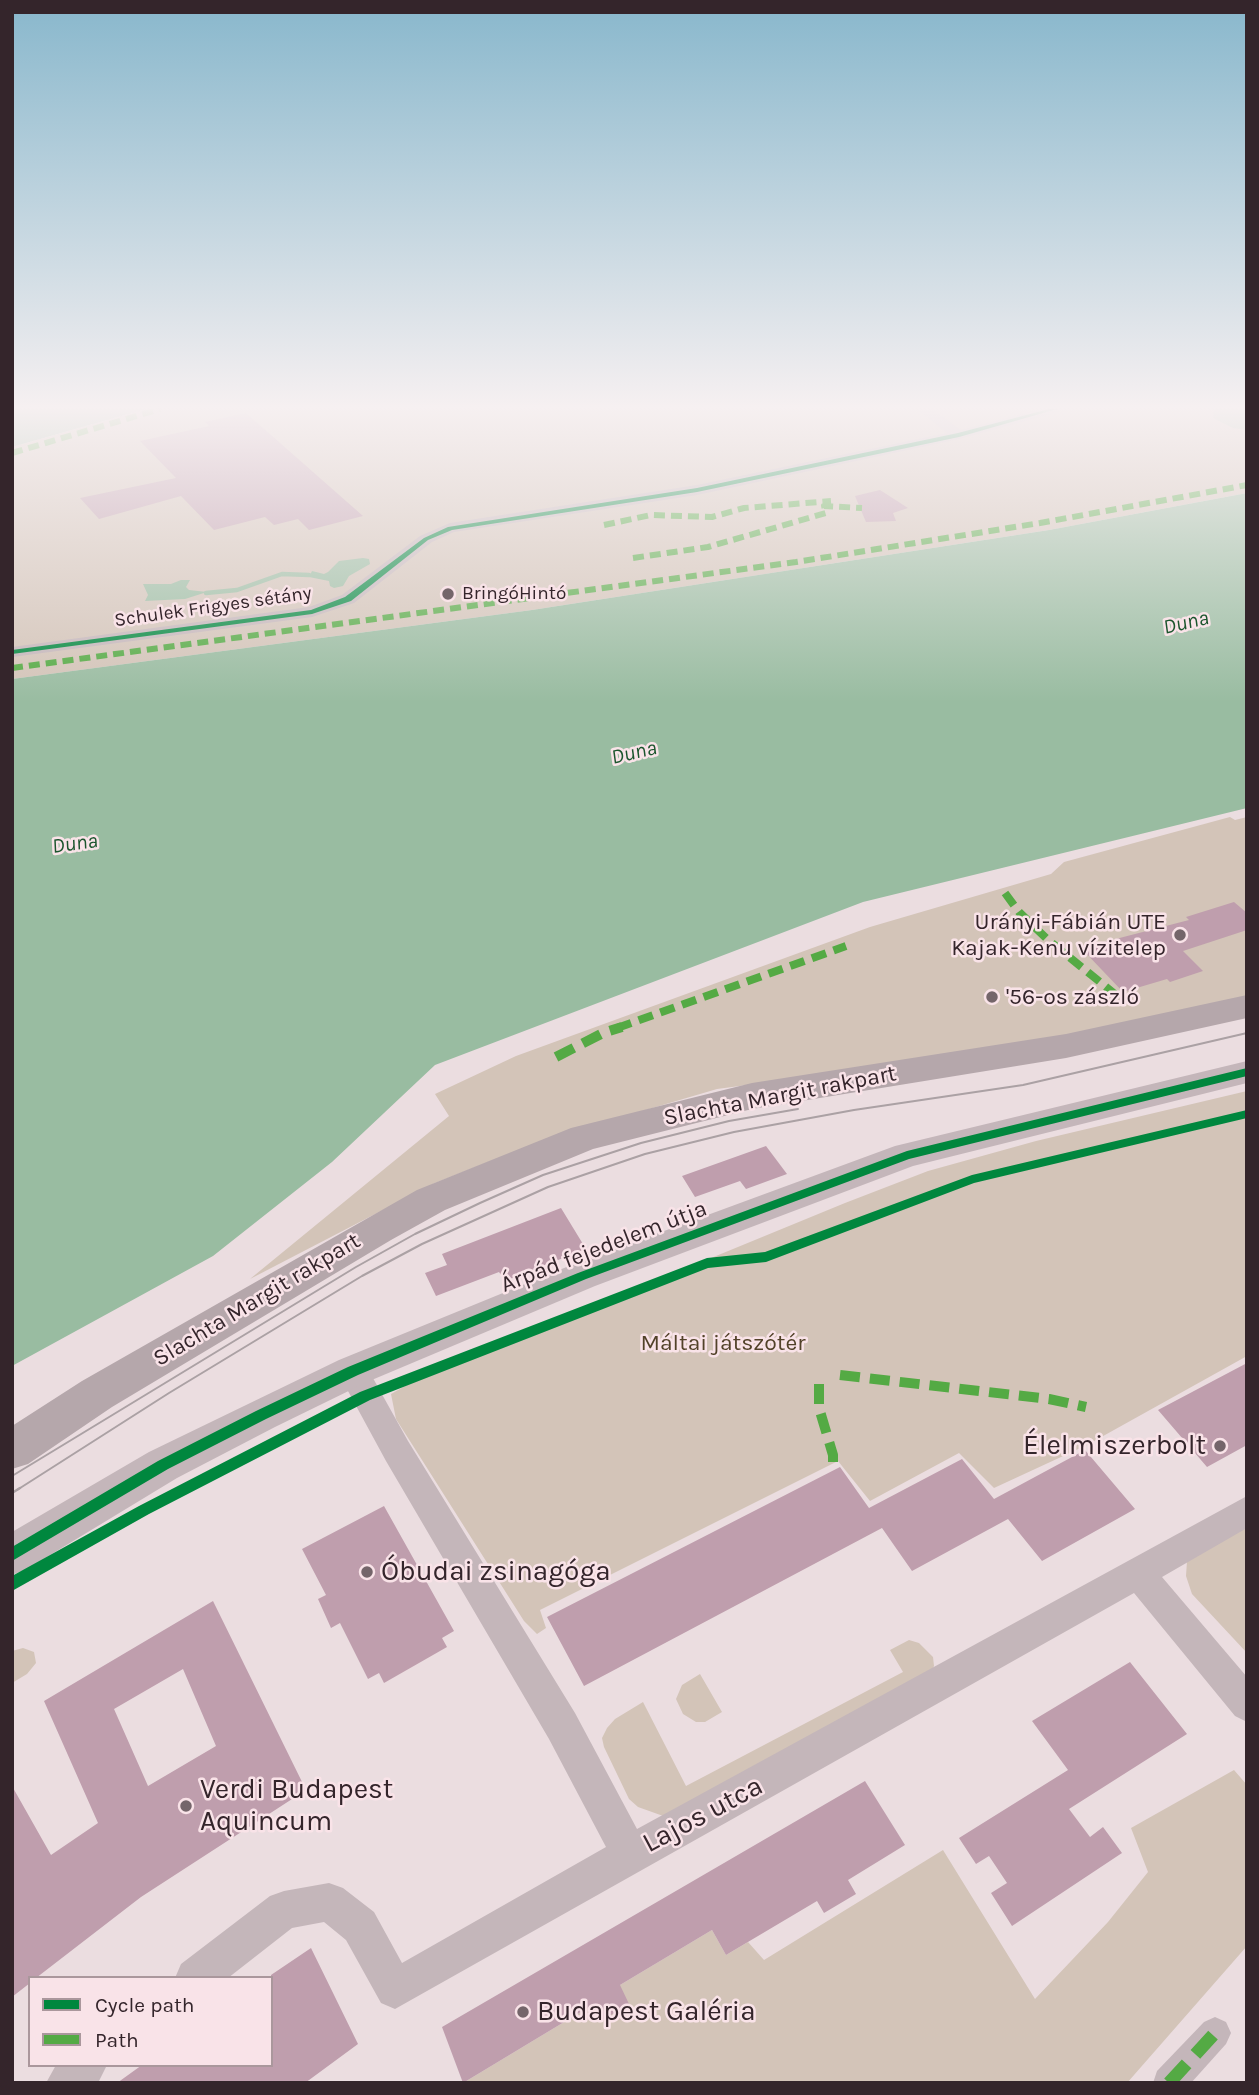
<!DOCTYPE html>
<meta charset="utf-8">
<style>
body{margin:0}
#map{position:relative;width:1259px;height:2095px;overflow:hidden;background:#ebdde0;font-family:Karla,sans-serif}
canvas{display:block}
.frame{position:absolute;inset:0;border:14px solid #34252b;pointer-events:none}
.legend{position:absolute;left:28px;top:1976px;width:245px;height:91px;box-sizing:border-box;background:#f9e3e8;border:2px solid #aa979c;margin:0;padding:9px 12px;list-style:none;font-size:21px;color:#34252b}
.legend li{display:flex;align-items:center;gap:14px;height:35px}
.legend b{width:35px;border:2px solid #aa979c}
</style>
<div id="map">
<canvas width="1259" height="2095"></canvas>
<div class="frame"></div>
<ul class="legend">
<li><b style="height:9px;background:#00873e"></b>Cycle path</li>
<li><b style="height:9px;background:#54aa44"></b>Path</li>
</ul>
</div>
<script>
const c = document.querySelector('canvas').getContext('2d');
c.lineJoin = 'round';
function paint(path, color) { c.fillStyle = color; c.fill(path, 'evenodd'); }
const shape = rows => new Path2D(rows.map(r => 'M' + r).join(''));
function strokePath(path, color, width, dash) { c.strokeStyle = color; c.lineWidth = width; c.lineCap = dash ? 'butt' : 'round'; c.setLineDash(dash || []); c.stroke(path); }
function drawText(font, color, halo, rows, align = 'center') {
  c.font = font + ' Karla,sans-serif'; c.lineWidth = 5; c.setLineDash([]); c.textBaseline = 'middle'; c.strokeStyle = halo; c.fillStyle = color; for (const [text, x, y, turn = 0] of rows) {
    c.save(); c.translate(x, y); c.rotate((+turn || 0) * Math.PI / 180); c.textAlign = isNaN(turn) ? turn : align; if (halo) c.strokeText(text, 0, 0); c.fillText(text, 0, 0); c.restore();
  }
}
const green = shape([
 [146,409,1247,409,1247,493,1049,530,532,610,12,679,12,447],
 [1230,817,1235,820,1247,817,1247,998,1097,1039,717,1089,544,1140,435,1183,250,1279,449,1116,435,1094,516,1056,870,927,1051,874,1064,862],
 [1247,1091,1247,1356,1087,1445,994,1488,959,1453,870,1501,838,1461,540,1610,546,1628,537,1634,524,1621,396,1419,391,1394,419,1378,845,1203,928,1171,1036,1141],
 [1247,1526,1247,1653,1192,1594,1186,1576,1187,1561],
 [909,1640,919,1643,933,1657,934,1666,931,1674,666,1817,638,1807,629,1799,604,1747,602,1738,607,1728,615,1719,643,1702,686,1786,903,1672,890,1650],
 [23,1648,34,1652,36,1663,27,1674,12,1683,12,1651],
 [700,1674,722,1712,705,1722,696,1722,683,1714,676,1699,682,1685],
 [1234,1770,1247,1785,1247,1946,1127,2083,463,2083,594,2004,601,2020,620,1985,712,1930,726,1955,748,1942,764,1960,943,1850,1035,1999,1108,1922,1148,1872,1131,1828]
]);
const water = shape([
 [12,409,146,409,12,447],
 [1214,409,1247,409,1247,430,1233,428,1213,418],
 [1247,493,1247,808,863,902,435,1065,332,1162,213,1256,12,1366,12,679,532,610,1049,530],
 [363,558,369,559,370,564,349,576,343,586,334,588,330,586,329,581,309,577,312,571,324,574,328,572,339,561],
 [181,580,190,580,186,587,189,590,207,592,185,599,145,601,148,595,143,584,171,584]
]);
const stream = shape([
 [206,593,237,590,282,574,309,575]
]);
const building = shape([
 [246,413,363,516,309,530,298,519,274,525,265,517,214,530,181,496,99,519,80,498,176,478,140,441,209,426,205,422],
 [880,490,908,508,893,513,896,521,866,522,855,496],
 [1234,902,1247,913,1247,930,1183,951,1203,971,1170,982,1167,979,1123,992,1081,948,1189,920,1186,917],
 [766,1146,787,1174,746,1189,740,1181,695,1197,682,1176],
 [561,1208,586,1249,505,1281,499,1272,436,1296,425,1273,447,1265,442,1254],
 [1247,1363,1247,1445,1207,1467,1158,1410],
 [1085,1450,1135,1509,1042,1561,1008,1519,912,1571,882,1528,584,1686,547,1617,840,1467,869,1508,962,1459,994,1499],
 [384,1506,454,1631,442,1638,447,1647,384,1683,379,1673,368,1679,340,1623,331,1628,318,1599,326,1595,302,1549],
 [213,1601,306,1790,141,1897,36,1978,30,1978,30,1983,12,1997,12,1786,51,1855,98,1823,44,1701],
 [183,1669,216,1746,148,1786,114,1709],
 [1130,1662,1187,1734,1069,1809,1090,1837,1103,1827,1122,1853,1012,1926,991,1893,1007,1883,989,1856,976,1864,959,1838,1068,1770,1032,1721],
 [865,1781,905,1845,848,1880,856,1894,824,1913,817,1901,726,1955,712,1930,620,1985,629,2004,601,2021,594,2004,463,2083,442,2027],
 [311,1948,358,2044,305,2083,117,2083,142,2065,271,2065,271,1975]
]);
const pedestrian = shape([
 [1215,2017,1226,2022,1231,2033,1226,2044,1191,2083,1153,2083,1157,2071,1204,2022,1215,2017]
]);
const minor = shape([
 [917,409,932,409,961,430,1040,409,1061,409,1059,412,959,439,697,495,454,532,432,542,354,603,312,617,12,657,12,647,309,607,342,595,420,536,450,523,697,485,947,433,917,409],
 [353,1358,364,1362,408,1441,575,1713,637,1829,1247,1496,1247,1528,1162,1577,1247,1677,1247,1722,1235,1716,1134,1593,395,2009,381,2003,346,1940,324,1922,292,1928,228,1978,175,1978,181,1964,270,1896,284,1891,329,1883,343,1888,374,1912,402,1963,606,1847,549,1739,386,1461,342,1380,338,1371,342,1362,353,1358],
 [56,2065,107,2065,98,2083,46,2083,56,2065]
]);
const tertiary = shape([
 [1247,1061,1247,1083,913,1166,595,1286,367,1382,275,1427,177,1478,27,1569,12,1575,12,1532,149,1452,339,1360,569,1266,895,1146,1247,1061]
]);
const secondary = shape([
 [1247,995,1247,1018,1066,1058,752,1109,593,1149,445,1210,391,1240,112,1407,28,1464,12,1469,12,1426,82,1381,417,1190,571,1128,752,1083,1066,1034,1247,995]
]);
const tramFar1 = shape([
 [12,1476,356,1267,415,1234,480,1203,543,1175,641,1143,729,1121,798,1109],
 [17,1490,169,1393,362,1276,422,1244,548,1187,645,1154,734,1132,854,1110,1023,1085,1247,1033]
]);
const tram = shape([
 [12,1493,20,1488]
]);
const quietFar3 = shape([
 [12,453,160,409],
 [604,525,651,515,712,517,744,508,831,501],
 [633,558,708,547,826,513,824,506,862,508],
 [12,668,796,562,1040,523,1247,485]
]);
const quietFar2 = shape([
 [1005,893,1019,912,1047,939,1121,999],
 [617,1028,846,946]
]);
const quietFar1 = shape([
 [556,1057,603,1033,622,1027],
 [840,1375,1049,1399,1086,1407],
 [819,1384,819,1408,833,1455,833,1471]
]);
const quiet = shape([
 [1169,2083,1215,2033]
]);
const cycleway = shape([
 [1049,409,1057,409,959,437,697,492,452,530,428,540,351,601,312,614,12,654,12,650,311,610,345,597,424,538,448,527,697,488,958,433,1049,409],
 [1247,1068,1247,1076,909,1159,586,1279,358,1375,266,1419,168,1469,12,1561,12,1547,158,1461,256,1411,348,1367,578,1273,907,1151,1247,1068],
 [1247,1110,1247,1118,974,1183,766,1262,708,1268,370,1400,149,1514,12,1591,12,1576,139,1506,360,1392,707,1258,765,1252,972,1175,1247,1110]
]);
const markers = [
 [448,594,7,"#74656a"],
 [1180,935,7,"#74656a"],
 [992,997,7,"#74656a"],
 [1220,1446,7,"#74656a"],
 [367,1572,7,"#74656a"],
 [186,1806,7,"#74656a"],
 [523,2012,7,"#74656a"]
];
const farPoinames = [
 ["BringóHintó",462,594]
];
const farStreetnames = [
 ["Schulek Frigyes sétány",213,607,-8]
];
const farWaternames = [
 ["Duna",1186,623,-13],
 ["Duna",634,753,-13],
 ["Duna",75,844,-8]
];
const poiNames = [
 ["Urányi-Fábián UTE",1166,922],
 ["Kajak-Kenu vízitelep",1166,948],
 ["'56-os zászló",1006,997,"left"]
];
const streetNames = [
 ["Slachta Margit rakpart",780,1096,-11],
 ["Árpád fejedelem útja",604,1247,-21],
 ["Slachta Margit rakpart",257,1300,-31]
];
const parkNames = [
 ["Máltai játszótér",723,1343]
];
const nearPoinames = [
 ["Élelmiszerbolt",1206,1446,"right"],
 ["Óbudai zsinagóga",381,1572],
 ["Verdi Budapest",200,1790],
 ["Aquincum",200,1822],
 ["Budapest Galéria",537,2012]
];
const nearStreetnames = [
 ["Lajos utca",703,1815,-28]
];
paint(green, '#d3c4b8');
paint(water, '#99bca1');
strokePath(stream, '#99bca1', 4.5);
paint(building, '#bf9ead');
paint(pedestrian, '#c4b6ba');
paint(minor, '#c4b6ba');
paint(tertiary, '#c4b6ba');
paint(secondary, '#b5a7ab');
strokePath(tramFar1, '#aba1a4', 2);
strokePath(tram, '#aba1a4', 2.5);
strokePath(quietFar3, '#54aa44', 6, [11, 6]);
strokePath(quietFar2, '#54aa44', 8, [15, 8]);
strokePath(quietFar1, '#54aa44', 10, [20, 10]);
strokePath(quiet, '#54aa44', 13, [26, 13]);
paint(cycleway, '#00873e');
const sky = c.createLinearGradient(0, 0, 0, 702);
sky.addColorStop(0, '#88b7cc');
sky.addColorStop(0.58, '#f6f0f1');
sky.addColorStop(1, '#f6f0f100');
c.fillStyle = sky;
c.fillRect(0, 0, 1259, 702);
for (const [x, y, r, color] of markers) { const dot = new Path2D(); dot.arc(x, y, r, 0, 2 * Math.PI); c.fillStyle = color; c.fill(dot); strokePath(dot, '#f9e3e8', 2.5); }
drawText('19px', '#34252b', '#f9e3e8', farPoinames, 'left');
drawText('19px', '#34252b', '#f9e3e8', farStreetnames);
drawText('italic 21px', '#1b552d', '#f9e3e8', farWaternames);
drawText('23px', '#34252b', '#f9e3e8', poiNames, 'right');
drawText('23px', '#34252b', '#f9e3e8', streetNames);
drawText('23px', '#524229', '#f9e3e8', parkNames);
drawText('28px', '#34252b', '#f9e3e8', nearPoinames, 'left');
drawText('28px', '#34252b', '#f9e3e8', nearStreetnames);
</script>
